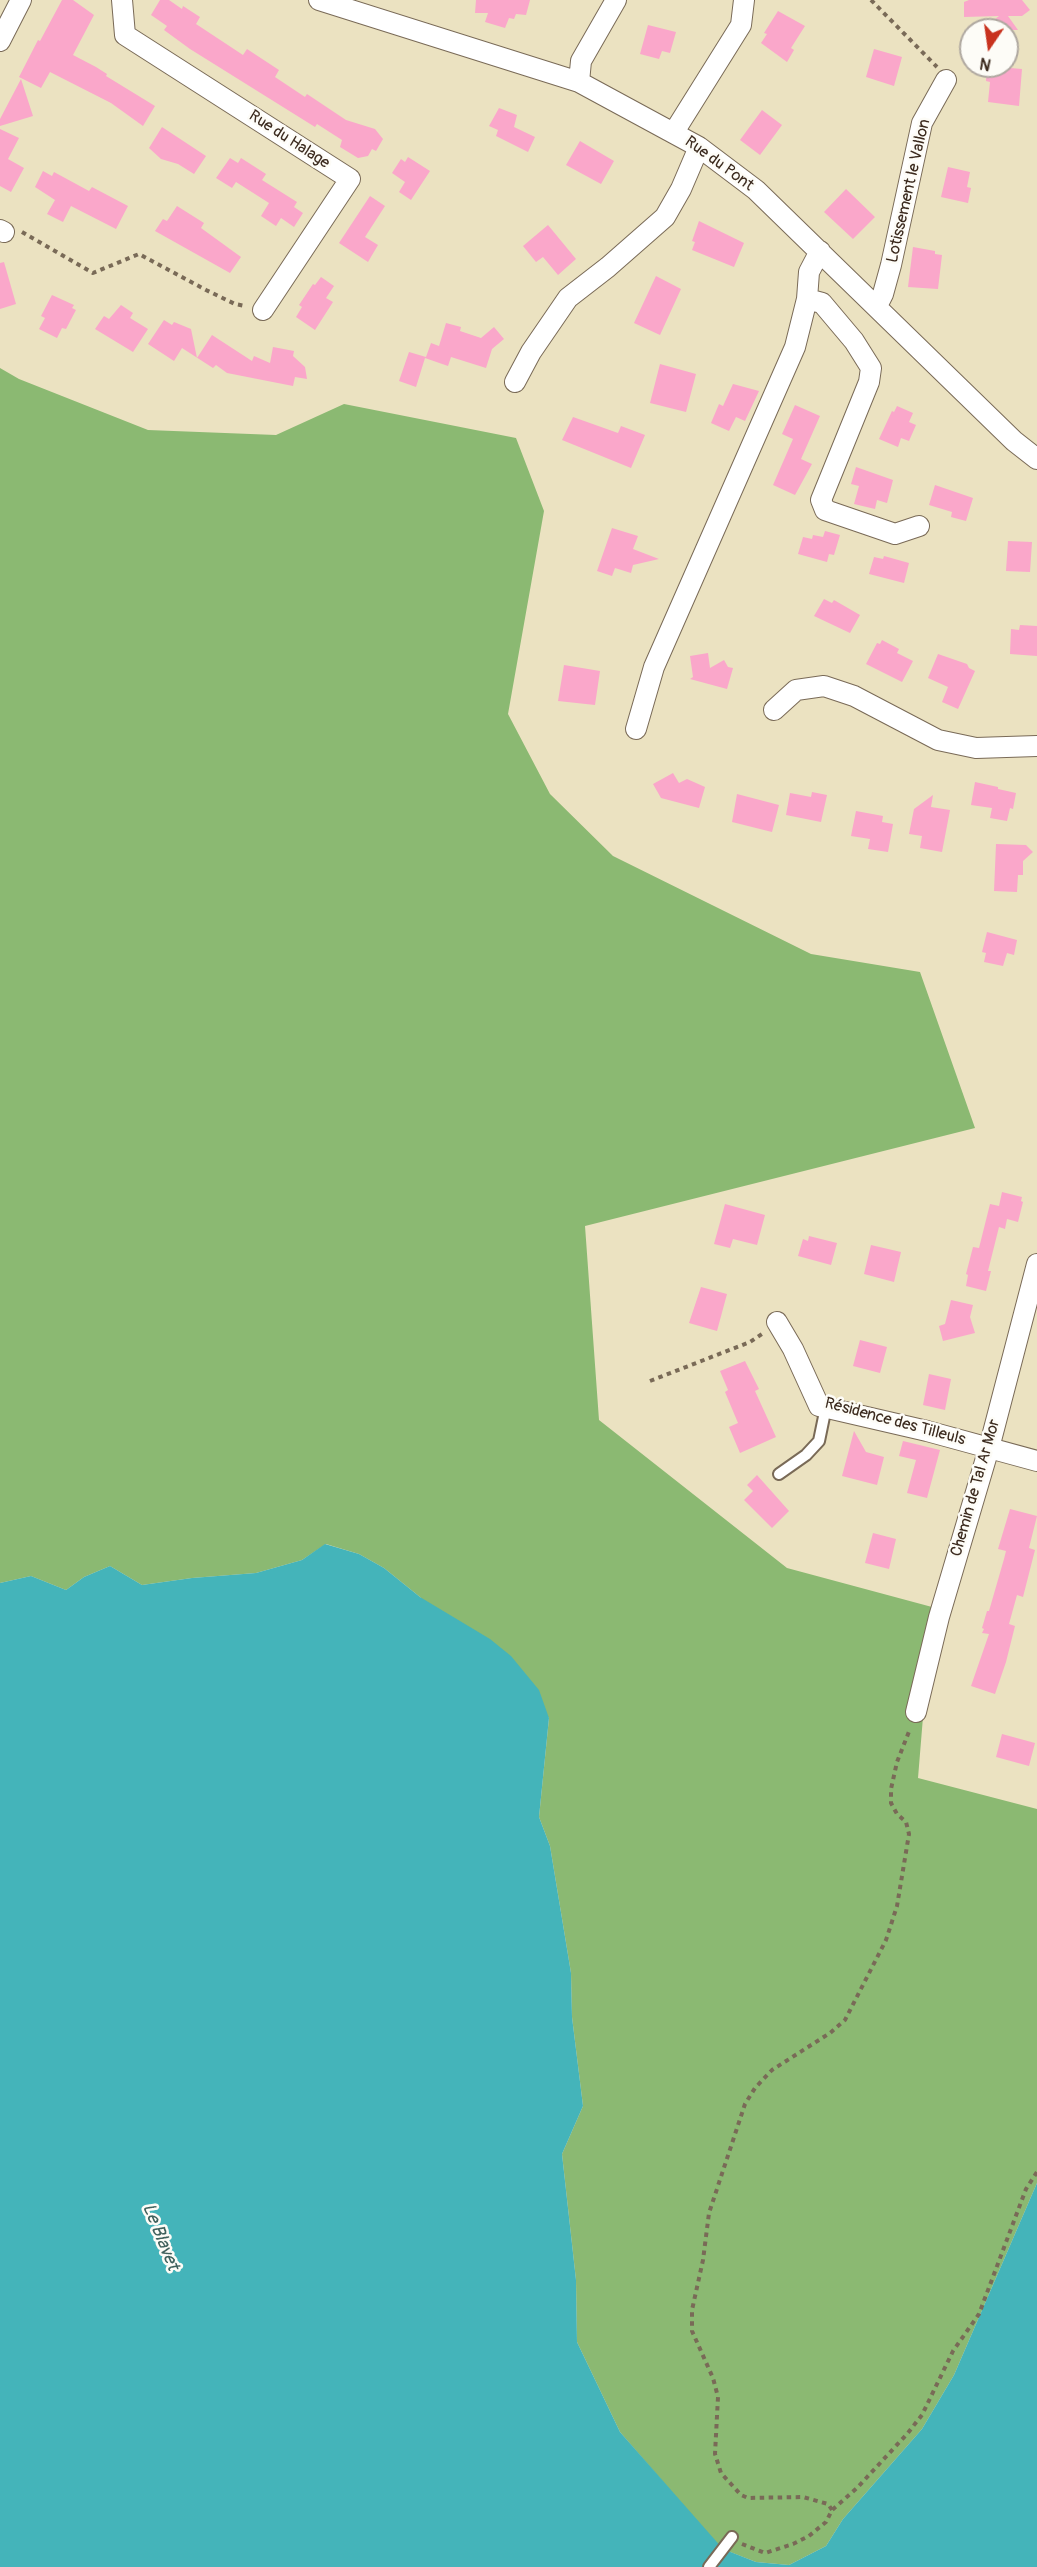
<!DOCTYPE html>
<meta charset="utf-8">
<style>
body{margin:0}
#map{position:relative;width:1037px;height:2567px;overflow:hidden;background:#ebe2c1;font-family:Pangolin,sans-serif}
canvas{display:block}
.north{position:absolute;left:959px;top:18px;width:60px;height:60px;box-sizing:border-box;background:#fdfcf7;border:2px solid #afa8a0;border-radius:50%;rotate:193deg;font-size:16px;font-weight:700;line-height:24px;text-align:center;color:#3b2a1e}
.north::after{content:'';display:block;margin:auto;width:21px;height:27px;background:#c8321e;clip-path:polygon(50% 0,100% 100%,50% 72%,0 100%)}
</style>
<div id="map">
<canvas width="1037" height="2567"></canvas>
<div class="north">N</div>
</div>
<script>
const c = document.querySelector('canvas').getContext('2d');
c.lineJoin = 'round';
function paint(path, color) { c.fillStyle = color; c.fill(path, 'evenodd'); }
const shape = rows => new Path2D(rows.map(r => 'M' + r).join(''));
function strokePath(path, color, width, dash) { c.strokeStyle = color; c.lineWidth = width; c.lineCap = dash ? 'butt' : 'round'; c.setLineDash(dash || []); c.stroke(path); }
function drawText(font, color, halo, rows, align = 'center') {
  c.font = font + ' Pangolin,sans-serif'; c.lineWidth = 5; c.setLineDash([]); c.textBaseline = 'middle'; c.strokeStyle = halo; c.fillStyle = color; for (const [text, x, y, turn = 0] of rows) {
    c.save(); c.translate(x, y); c.rotate((+turn || 0) * Math.PI / 180); c.textAlign = isNaN(turn) ? turn : align; if (halo) c.strokeText(text, 0, 0); c.fillText(text, 0, 0); c.restore();
  }
}
const forest = shape([
 [0,368,19,379,148,430,276,435,344,404,516,438,544,511,508,714,550,794,613,856,811,954,920,972,975,1128,585,1226,599,1420,787,1568,932,1607,918,1778,1037,1809,1037,2183,954,2375,922,2429,843,2519,826,2546,789,2565,756,2562,720,2548,620,2432,577,2342,576,2280,562,2154,583,2106,572,2017,571,1973,550,1846,539,1817,549,1718,420,1597,384,1568,359,1554,326,1544,302,1560,256,1573,192,1578,142,1585,110,1566,84,1577,66,1590,31,1576,0,1583]
]);
const water = shape([
 [325,1544,359,1554,384,1568,420,1597,490,1639,511,1656,539,1690,549,1718,539,1817,550,1846,571,1973,572,2017,583,2106,562,2154,576,2280,577,2342,620,2432,723,2549,756,2562,789,2565,826,2546,843,2519,922,2429,954,2375,1037,2183,1037,2567,0,2567,0,1583,31,1576,66,1590,84,1577,110,1566,142,1585,192,1578,256,1573,302,1560]
]);
const building = shape([
 [62,0,73,0,94,15,73,55,96,67,107,74,106,76,155,106,143,126,111,103,50,72,41,88,19,77,38,40,40,41],
 [160,0,169,0,182,9,183,6,200,17,196,24,243,55,247,49,279,70,275,77,305,97,307,94,346,120,375,129,383,139,376,151,372,149,368,156,358,158,340,147,342,140,317,124,315,127,190,49,164,30,167,26,151,15],
 [476,0,530,0,526,15,516,14,514,19,509,18,505,28,485,22,488,13,475,13],
 [969,0,1022,0,1030,10,1022,16,1008,16,1018,30,981,30,999,16,964,17,964,2],
 [778,11,805,26,791,48,794,50,787,62,761,43,767,34,764,33],
 [648,25,676,32,670,53,662,51,659,59,640,54],
 [874,49,902,57,894,86,866,77],
 [987,66,1022,69,1019,106,988,102,990,82,986,81],
 [21,79,33,116,0,126,0,119],
 [499,108,517,115,514,127,535,137,528,152,496,136,498,130,489,126],
 [762,110,782,125,760,155,740,140],
 [162,127,206,156,194,174,178,164,161,159,149,148],
 [0,129,19,138,8,159,24,168,11,192,0,186],
 [580,141,614,161,601,184,566,165],
 [408,157,430,171,411,200,399,192,405,182,392,173,401,159,405,162],
 [230,158,238,163,241,158,266,174,262,180,297,202,294,207,303,213,294,227,281,218,276,226,261,216,269,203,236,182,232,188,216,178],
 [948,167,970,172,967,187,971,188,968,203,941,197],
 [43,171,52,176,54,172,89,191,92,187,128,206,116,229,71,206,63,222,47,214,55,200,35,187],
 [846,189,875,217,853,239,824,212],
 [370,196,385,206,365,237,378,245,368,262,339,243],
 [177,206,204,223,201,228,241,257,230,273,155,231,163,219,167,221],
 [699,221,744,243,734,267,692,250,695,242,692,241],
 [548,225,576,259,558,275,543,257,536,262,523,246],
 [913,247,935,251,935,254,942,255,938,289,908,287],
 [4,262,16,304,0,309,0,263],
 [656,276,681,289,660,335,634,323],
 [321,277,334,286,326,298,333,302,315,330,296,317,302,307,299,305,313,284,315,285],
 [52,295,74,305,72,308,76,310,66,329,62,328,57,338,39,329,45,318,41,316],
 [121,305,133,313,130,318,148,329,133,352,95,329,104,316,109,319],
 [164,320,172,325,174,322,191,329,197,358,212,335,252,361,254,356,270,363,273,347,294,351,293,356,305,367,307,379,295,377,293,386,227,373,216,365,213,368,182,348,174,361,148,344],
 [446,323,461,327,460,331,481,338,494,327,504,339,492,349,486,368,451,357,448,366,425,358,416,387,399,381,409,352,426,357,431,343,439,346],
 [660,364,696,374,686,412,650,403],
 [733,384,759,391,745,421,736,417,729,431,711,423,719,404,723,406],
 [795,405,820,416,801,459,812,464,795,495,773,485,793,439,782,434],
 [897,406,913,413,909,422,916,425,909,441,901,438,898,447,879,439,892,411,894,412],
 [573,417,618,433,621,426,645,435,631,468,562,440],
 [856,467,893,480,887,503,877,500,875,509,854,504,859,486,851,484],
 [935,485,973,498,966,521,951,517,952,512,929,505],
 [612,528,638,536,633,549,659,559,633,565,631,573,615,568,612,576,597,571],
 [825,531,840,535,834,555,829,554,827,562,798,554,803,537,812,539,813,535,823,537],
 [1008,541,1032,542,1030,572,1006,571],
 [884,556,909,563,904,583,869,574,874,557,883,559],
 [824,599,832,603,834,600,860,615,850,633,814,616],
 [1020,625,1037,626,1037,656,1010,654,1011,629,1019,630],
 [882,640,899,649,897,653,913,661,902,682,866,664,877,643,880,644],
 [708,653,710,668,724,660,728,667,733,668,727,689,690,679,693,677,690,656],
 [938,654,967,664,969,668,975,671,958,709,942,702,948,687,928,678],
 [564,665,600,671,595,705,558,701],
 [673,773,679,783,687,779,705,787,699,808,661,798,653,784],
 [975,782,998,787,998,789,1016,793,1013,809,1010,808,1007,821,990,818,992,808,971,805],
 [812,792,827,795,821,822,786,815,790,793,811,797],
 [737,794,779,805,772,832,732,822],
 [933,795,931,807,950,810,942,852,920,848,922,836,909,834,914,809],
 [856,811,883,816,882,822,893,824,888,852,868,849,870,839,851,836],
 [996,844,1026,845,1033,852,1023,861,1023,875,1018,875,1017,892,994,891],
 [987,932,1017,940,1014,955,1007,953,1003,966,984,962,986,953,982,952],
 [1002,1192,1022,1197,1021,1201,1023,1202,1018,1222,1007,1219,1005,1229,999,1227,988,1271,991,1271,986,1291,966,1286,968,1275,966,1274,973,1247,979,1248,990,1204,999,1206],
 [725,1204,765,1215,757,1245,733,1239,730,1248,714,1244],
 [809,1236,837,1243,831,1265,798,1256,803,1239,808,1241],
 [871,1245,901,1252,894,1282,864,1274],
 [701,1287,727,1294,717,1331,689,1323],
 [951,1300,973,1305,970,1317,975,1333,943,1341,939,1326,945,1324],
 [860,1340,887,1347,880,1373,853,1366],
 [745,1361,759,1389,755,1391,776,1437,740,1453,729,1427,738,1423,725,1392,728,1390,720,1371],
 [929,1374,951,1379,945,1410,923,1405],
 [854,1431,866,1452,884,1457,877,1485,842,1476],
 [903,1441,940,1450,927,1498,907,1493,916,1460,899,1456],
 [757,1475,789,1511,772,1528,744,1500,753,1491,747,1485],
 [1010,1509,1037,1516,1029,1548,1035,1550,1023,1597,1017,1595,1009,1624,1015,1626,1006,1662,995,1694,971,1686,989,1634,982,1633,984,1629,982,1628,987,1611,989,1611,1004,1559,1006,1551,998,1549],
 [873,1533,896,1539,889,1569,865,1563],
 [1002,1734,1035,1743,1029,1766,996,1757]
]);
const path = shape([
 [871,0,937,67],
 [22,232,93,273,139,254,206,290,235,304,245,306],
 [650,1381,750,1342,762,1334],
 [832,2510,828,2504,803,2497,748,2498,741,2495,721,2473,715,2454,718,2397,713,2378,692,2331,692,2310,703,2260,709,2213,745,2104,755,2088,772,2070,830,2033,845,2020,886,1940,897,1906,909,1834,906,1822,897,1814,891,1803,891,1789,897,1762,910,1729],
 [742,2544,765,2553,793,2544,809,2536,826,2522,832,2510,857,2488,907,2434,922,2415,953,2351,979,2314,1026,2189,1037,2172]
]);
const lane = shape([
 [779,1474,806,1455,819,1441,826,1407],
 [709,2567,732,2537]
]);
const street = shape([
 [122,0,125,35,350,179,263,310],
 [319,0,579,82,699,147,756,190,1014,441,1037,459],
 [0,41,21,0],
 [579,82,581,61,616,0],
 [674,132,741,25,744,0],
 [0,230,4,232],
 [807,299,822,303,854,341,871,368,869,382,821,500,825,510,895,534,919,526],
 [877,306,883,294,891,265,922,123,946,80],
 [515,382,531,352,568,298,608,267,665,217,681,189,699,147],
 [774,710,796,690,824,686,854,696,938,740,976,748,1037,746],
 [636,729,654,667,795,347,807,299,809,272,820,251],
 [777,1322,793,1349,819,1406,927,1431,1037,1461],
 [916,1712,939,1617,989,1448,1037,1264]
]);
const streetNames = [
 ["Rue du Halage",289,140,33],
 ["Rue du Pont",719,164,36],
 ["Lotissement le Vallon",909,191,-77],
 ["Résidence des Tilleuls",895,1422,15],
 ["Chemin de Tal Ar Mor",976,1488,-74]
];
const waterNames = [
 ["Le Blavet",160,2237,68]
];
paint(forest, '#8bb972');
paint(water, '#44b4ba');
paint(building, '#faa7ca');
strokePath(lane, '#796a57', 14);
strokePath(street, '#796a57', 22);
strokePath(path, '#796a57', 4, [4.5, 4.5]);
strokePath(lane, '#fff', 10);
strokePath(street, '#fff', 20);
drawText('16px', '#3b2a1e', '#fdfcf7', streetNames);
drawText('italic 18px', '#3f615c', '#fdfcf7', waterNames);
</script>
